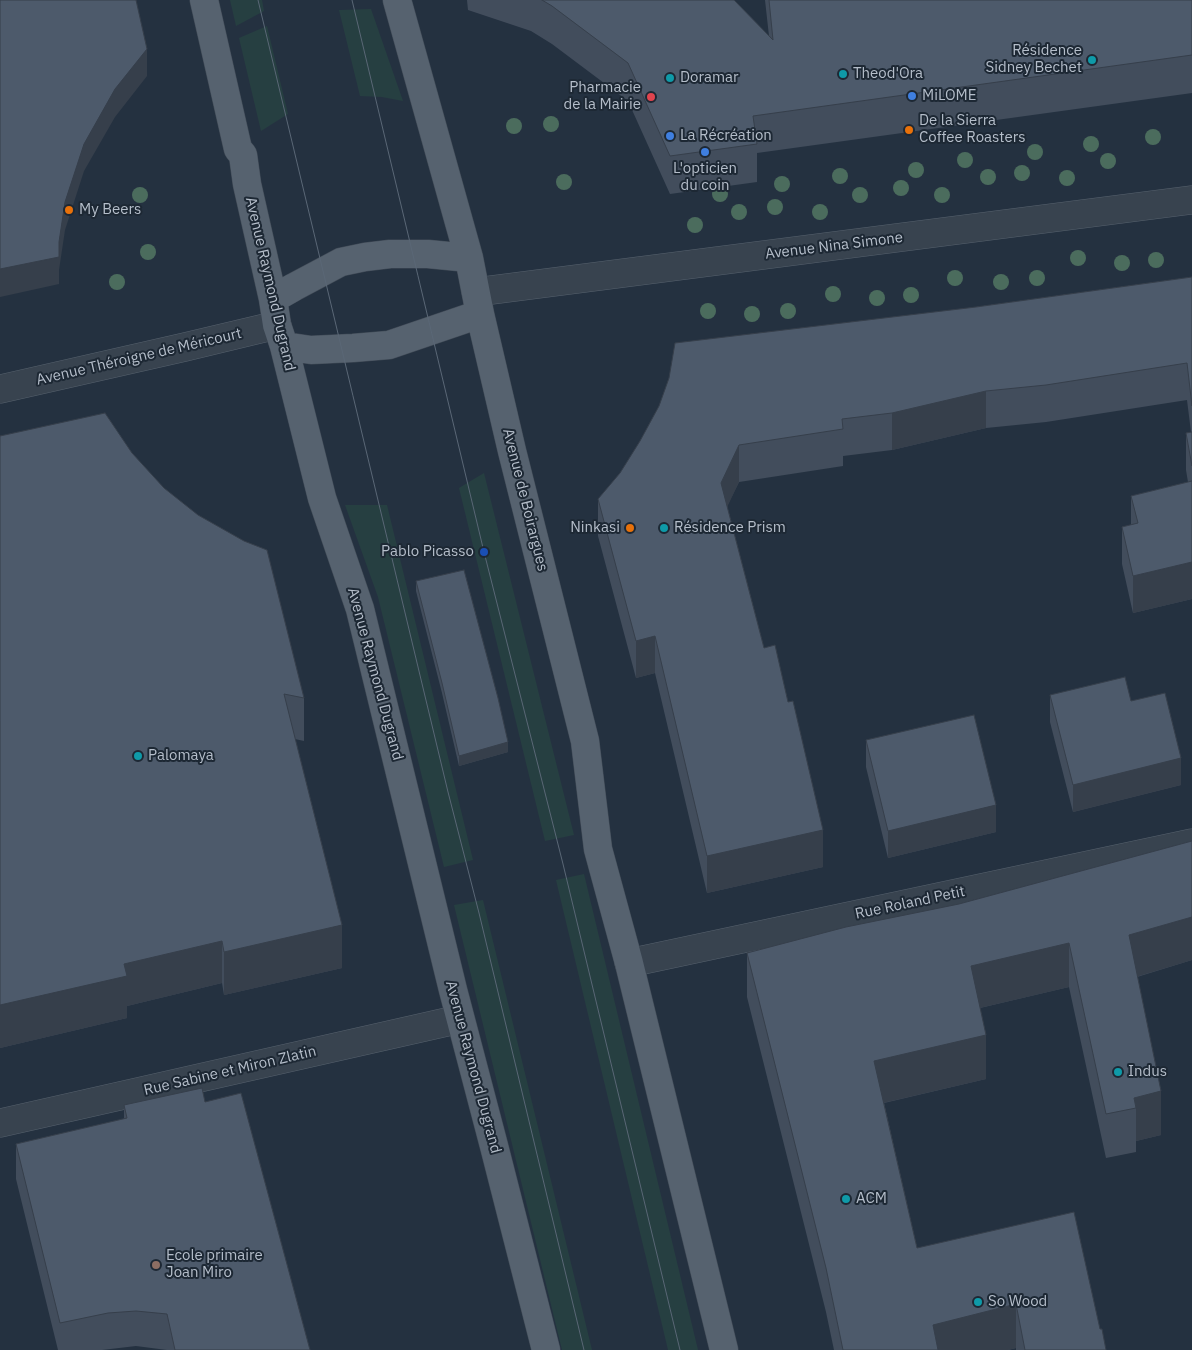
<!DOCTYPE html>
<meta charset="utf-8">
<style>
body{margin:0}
canvas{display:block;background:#243140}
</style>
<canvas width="1192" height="1350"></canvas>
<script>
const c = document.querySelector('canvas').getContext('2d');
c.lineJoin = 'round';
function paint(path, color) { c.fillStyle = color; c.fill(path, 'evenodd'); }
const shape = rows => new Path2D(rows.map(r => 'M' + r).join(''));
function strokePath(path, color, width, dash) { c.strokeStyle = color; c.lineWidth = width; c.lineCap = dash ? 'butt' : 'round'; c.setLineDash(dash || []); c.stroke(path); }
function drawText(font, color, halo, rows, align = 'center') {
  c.font = font + ' "IBM Plex Sans",sans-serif'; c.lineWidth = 4; c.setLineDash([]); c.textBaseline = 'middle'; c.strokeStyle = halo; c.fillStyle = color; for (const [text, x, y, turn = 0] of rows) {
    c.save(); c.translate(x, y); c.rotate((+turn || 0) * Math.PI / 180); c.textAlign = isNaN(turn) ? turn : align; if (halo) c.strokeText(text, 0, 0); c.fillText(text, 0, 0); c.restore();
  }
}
const green = shape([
 [230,0,262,0,264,11,236,26],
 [371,9,403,101,382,97,360,96,339,10],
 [267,26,288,114,261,131,239,38],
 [484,473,574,835,545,841,459,488],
 [345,505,387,505,473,860,444,867,378,597],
 [584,874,698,1350,668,1350,556,880],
 [483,900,592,1350,562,1350,454,905]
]);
const minor = shape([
 [476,292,1192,200],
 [0,389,185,347,277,325],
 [629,963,1192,843],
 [0,1123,460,1019]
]);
const major = shape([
 [204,0,238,149,243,155,247,184,273,299,277,325,284,346,322,498,360,609,453,990,494,1146,546,1350],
 [397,0,469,258,480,314,512,451,585,741,598,849,629,963,724,1350],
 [273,299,294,287,341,262,365,257,390,254,428,254,469,258],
 [284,346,311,350,353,348,389,345,480,314]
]);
const tram = shape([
 [258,0,448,792,479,913,584,1350],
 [352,0,484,552,563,864,680,1350]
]);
const trees = [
 [551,124],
 [514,126],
 [1153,137],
 [1091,144],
 [1035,152],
 [965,160],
 [1108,161],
 [916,170],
 [1022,173],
 [840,176],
 [988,177],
 [1067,178],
 [564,182],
 [782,184],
 [901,188],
 [720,194],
 [140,195],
 [860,195],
 [942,195],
 [775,207],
 [739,212],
 [820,212],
 [695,225],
 [148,252],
 [1078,258],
 [1156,260],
 [1122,263],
 [955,278],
 [1037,278],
 [117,282],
 [1001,282],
 [833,294],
 [911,295],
 [877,298],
 [708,311],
 [788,311],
 [752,314]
];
const wall = shape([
 [467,0,734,0,769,36,765,0,1192,0,1192,93,757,153,757,182,670,194,628,101,552,44,531,31,468,10],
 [1192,277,1192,599,1133,613,1122,564,1122,527,1131,525,1131,496,1188,482,1186,470,1186,433,1191,432,1187,400,1046,422,986,428,892,450,843,456,843,466,739,482,727,506,764,648,823,867,707,893,655,673,636,678,598,536,598,499,976,307],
 [0,436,132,453,304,698,304,741,295,739,342,968,224,995,222,983,127,1006,127,1018,0,1048],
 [416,581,508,752,459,766,442,693,416,591],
 [1050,695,1131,701,1181,785,1073,812,1050,722],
 [866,740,996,832,888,858,866,767],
 [1192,841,1192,960,1137,977,1161,1135,1136,1141,1136,1152,1106,1158,1069,987,980,1008,986,1079,884,1103,917,1248,1100,1329,1106,1350,1016,1350,1016,1348,1008,1350,834,1350,826,1312,747,997,747,953,959,904],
 [205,1102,310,1350,167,1350,136,1346,102,1350,58,1350,16,1179,16,1144,124,1119,124,1105]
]);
const shadedWall = shape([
 [147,49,147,76,115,117,84,171,65,230,59,270,59,284,0,297,0,269,59,242,65,202,84,144,115,89],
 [986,391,986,428,892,450,892,413],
 [739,445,739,482,721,520,721,483],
 [1192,562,1192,599,1133,613,1133,576],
 [655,636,655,673,636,678,636,641],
 [508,742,508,752,459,766,459,756],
 [1181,758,1181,785,1073,812,1073,785],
 [996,805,996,832,888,858,888,831],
 [823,830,823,867,707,893,707,856],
 [1192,917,1192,960,1129,979,1129,935],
 [342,925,342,968,224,995,224,952],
 [222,941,222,983,127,1006,127,1018,0,1048,0,1005,124,964],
 [1069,943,1069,987,971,1010,971,966],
 [986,1035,986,1079,874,1105,874,1061],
 [1161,1091,1161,1135,1136,1141,1136,1108,1134,1098],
 [1016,1304,1016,1348,1008,1350,933,1350,933,1325]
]);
const building = shape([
 [0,0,136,0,147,49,115,89,84,144,65,202,59,242,59,257,0,269,0,0],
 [542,0,734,0,773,40,769,0,1192,0,1192,55,753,116,757,144,670,156,628,63,552,6,542,0],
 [1192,277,1192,406,1187,363,1046,385,986,391,892,413,842,419,843,429,739,445,721,483,764,648,775,645,788,702,793,701,823,830,707,856,655,636,636,641,598,499,620,473,640,441,659,406,669,378,675,343,976,307,1192,277],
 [105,413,132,453,164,488,198,515,244,541,267,550,304,698,284,694,342,925,224,952,222,941,124,964,127,976,0,1005,0,436,105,413],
 [1192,432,1192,466,1186,433,1192,432],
 [1192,481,1192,562,1133,576,1122,527,1138,523,1131,496,1192,481],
 [464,570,498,698,508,742,459,756,442,683,416,581,464,570],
 [1125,677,1131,701,1165,693,1181,758,1073,785,1050,695,1125,677],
 [974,715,996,805,888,831,866,740,974,715],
 [1192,841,1192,917,1129,935,1161,1091,1134,1098,1136,1108,1106,1114,1069,943,971,966,986,1035,874,1061,917,1248,1074,1212,1100,1329,1102,1329,1106,1350,1025,1350,1016,1304,933,1325,938,1350,843,1350,826,1268,747,953,846,927,959,904,1192,841],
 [202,1088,205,1102,241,1093,310,1350,175,1350,167,1314,136,1311,108,1313,60,1323,16,1144,127,1118,124,1105,202,1088]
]);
const markers = [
 [1092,60,5,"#0f9aa8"],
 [843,74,5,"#0f9aa8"],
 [670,78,5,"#0f9aa8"],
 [912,96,5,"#3f7fe0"],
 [651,97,5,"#e0444e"],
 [909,130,5,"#e8710a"],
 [670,136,5,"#3f7fe0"],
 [705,152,5,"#3f7fe0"],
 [69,210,5,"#e8710a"],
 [630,528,5,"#e8710a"],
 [664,528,5,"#0f9aa8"],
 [484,552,5,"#1a4fb4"],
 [138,756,5,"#0f9aa8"],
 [1118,1072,5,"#0f9aa8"],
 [846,1199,5,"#0f9aa8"],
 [156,1265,5,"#8d6e63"],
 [978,1302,5,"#0f9aa8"]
];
const poiNames = [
 ["Résidence",1082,51,"right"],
 ["Sidney Bechet",1082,68,"right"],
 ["Theod'Ora",853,74],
 ["Doramar",680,78],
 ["Pharmacie",641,88,"right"],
 ["de la Mairie",641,105,"right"],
 ["MiLOME",922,96],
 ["De la Sierra",919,121],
 ["Coffee Roasters",919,138],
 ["La Récréation",680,136],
 ["L'opticien",705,169,"center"],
 ["du coin",705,186,"center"],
 ["My Beers",79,210],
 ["Ninkasi",620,528,"right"],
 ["Résidence Prism",674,528],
 ["Pablo Picasso",474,552,"right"],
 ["Palomaya",148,756],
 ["Indus",1128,1072],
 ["ACM",856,1199],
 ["Ecole primaire",166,1256],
 ["Joan Miro",166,1273],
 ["So Wood",988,1302]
];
const streetNames = [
 ["Avenue Nina Simone",834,246,-7],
 ["Avenue Raymond Dugrand",270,284,77],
 ["Avenue Théroigne de Méricourt",139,357,-13],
 ["Avenue de Boirargues",525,500,76],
 ["Avenue Raymond Dugrand",375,674,75],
 ["Rue Roland Petit",910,903,-12],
 ["Avenue Raymond Dugrand",473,1067,75],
 ["Rue Sabine et Miron Zlatin",230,1071,-13]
];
paint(green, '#263f41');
strokePath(minor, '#56616d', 29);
strokePath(major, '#424c58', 29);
strokePath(minor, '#38434f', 28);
strokePath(major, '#56626f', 28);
strokePath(tram, '#5a6776', 1);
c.fillStyle = '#4b6c5d';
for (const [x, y] of trees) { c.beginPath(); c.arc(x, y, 8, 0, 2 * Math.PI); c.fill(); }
paint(wall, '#424d5c');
paint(shadedWall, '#363f4b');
paint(building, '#4d5a6b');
strokePath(building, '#363f4b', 1);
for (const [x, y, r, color] of markers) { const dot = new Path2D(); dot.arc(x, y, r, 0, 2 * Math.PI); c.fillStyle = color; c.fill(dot); strokePath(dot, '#1d2834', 2); }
drawText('15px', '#b5beca', '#1d2834', poiNames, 'left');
drawText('15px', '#b5beca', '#1d2834', streetNames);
</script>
